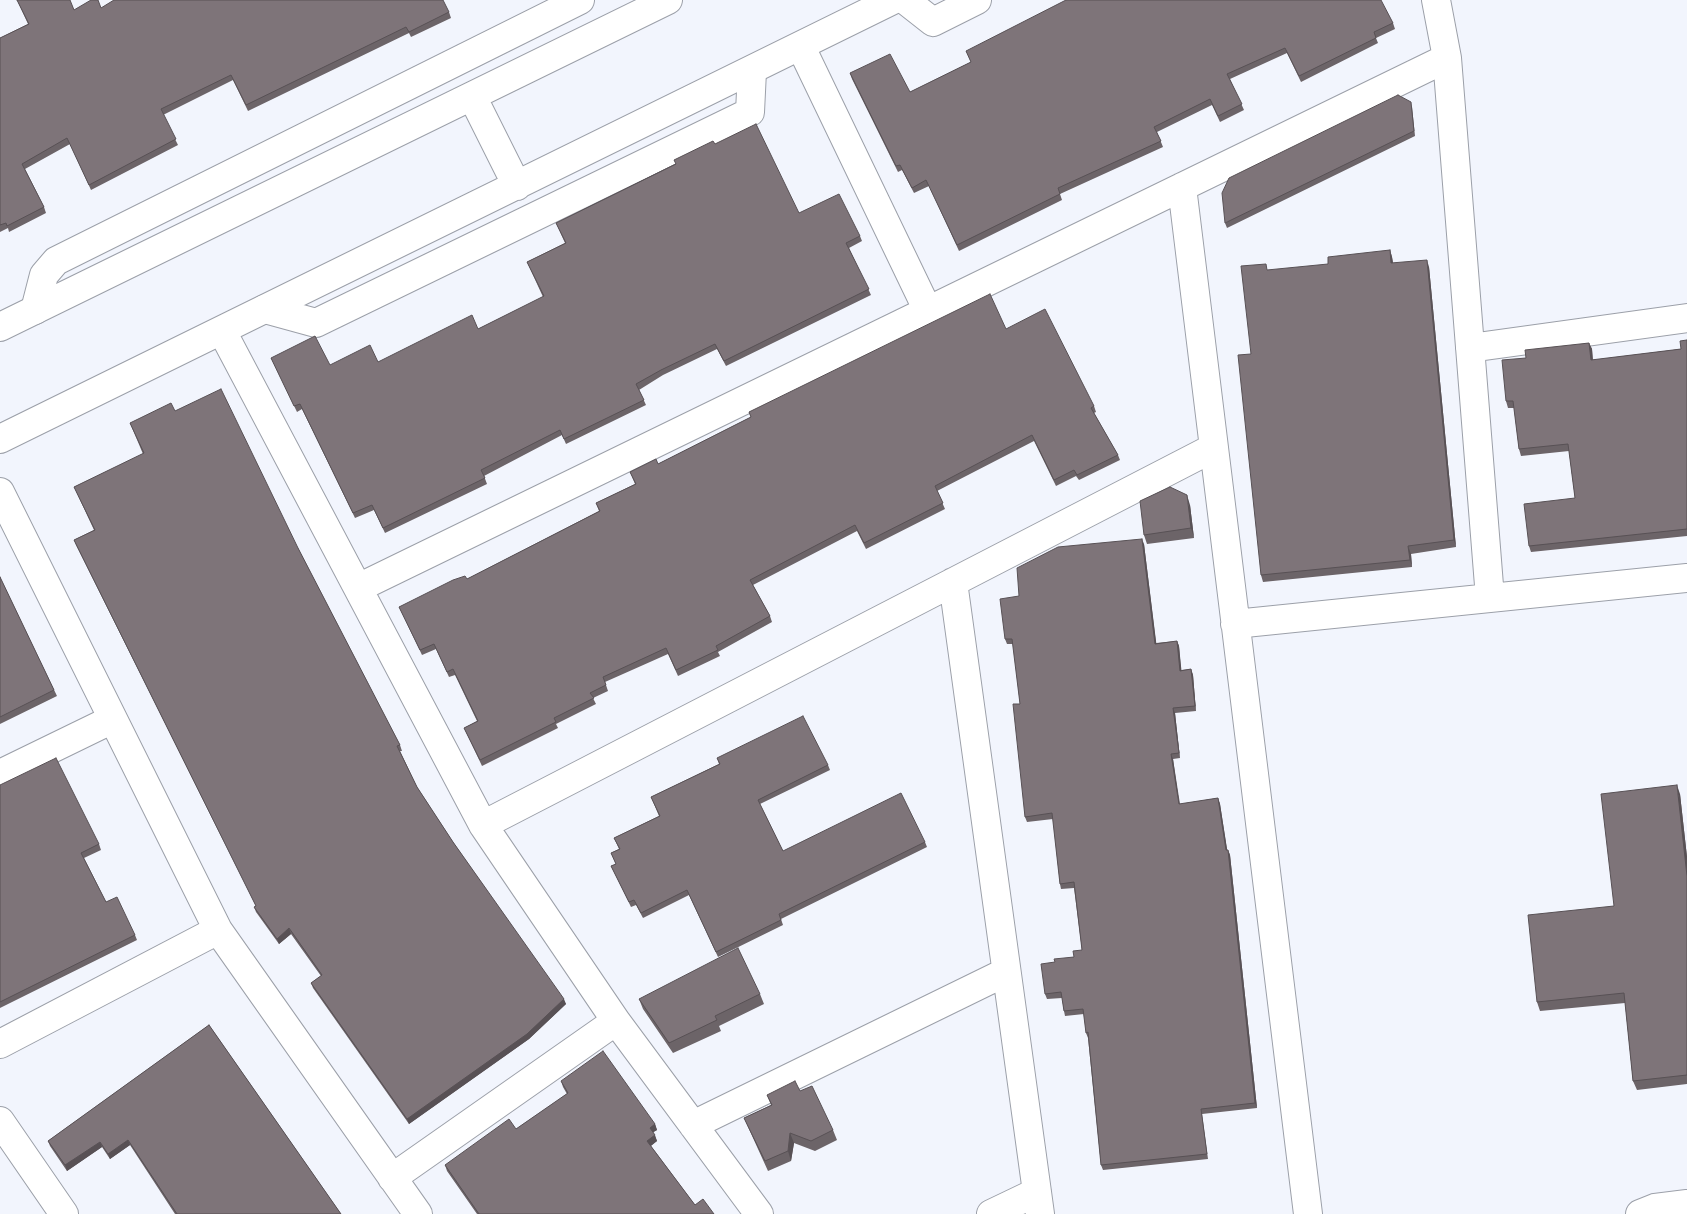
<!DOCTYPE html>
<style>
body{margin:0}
canvas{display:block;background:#f2f5fd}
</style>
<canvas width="1687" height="1214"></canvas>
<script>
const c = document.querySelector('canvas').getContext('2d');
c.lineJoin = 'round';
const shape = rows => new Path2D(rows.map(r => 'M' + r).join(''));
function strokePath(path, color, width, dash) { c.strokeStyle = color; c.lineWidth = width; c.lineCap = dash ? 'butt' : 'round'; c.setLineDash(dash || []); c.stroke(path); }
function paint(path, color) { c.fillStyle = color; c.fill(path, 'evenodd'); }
const minor = shape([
 [905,0,933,22,977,0],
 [1436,0,1447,58],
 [801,47,928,311],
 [1182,187,1308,1214],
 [265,309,316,323,750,112,752,71],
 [35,310,44,275,56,261,580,0],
 [222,331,483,825,616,1021,759,1214],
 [1470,348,1687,318],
 [0,492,218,930,418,1214],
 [953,582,1040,1214],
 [358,588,1447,58,1490,598],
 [1235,624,1687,578],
 [0,774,113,719],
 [483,825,1213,448],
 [0,1044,218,930],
 [0,1121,64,1214],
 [693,1125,1006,972],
 [392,1178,616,1021],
 [991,1214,1037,1192]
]);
const tertiary = shape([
 [472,96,517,186],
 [0,327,668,0],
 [0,439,893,0],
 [1640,1214,1655,1208,1687,1204]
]);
const wall = shape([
 [17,0,74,10,101,8,449,12,451,18,411,37,409,33,248,111,233,80,163,115,178,145,91,190,70,144,25,169,44,207,46,213,9,232,8,228,0,232,0,38,28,24],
 [1393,23,1395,29,1376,38,1378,43,1301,82,1287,53,1230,79,1244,110,1220,122,1212,105,1157,132,1163,147,1060,194,1062,200,959,251,929,186,914,193,902,170,898,172,852,79,850,73,910,92,971,62,966,51],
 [1412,107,1415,136,1227,228,1225,223],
 [715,144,799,213,860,236,862,241,849,248,871,295,726,366,717,349,663,375,639,390,646,405,566,444,562,435,484,476,487,484,385,533,374,510,355,518,302,409,297,412,271,358,330,365,378,362,478,329,543,297,527,262,565,243,556,223],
 [1390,250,1392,257,1393,263,1429,267,1456,547,1411,554,1412,567,1263,582,1261,575,1251,354,1328,264],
 [1006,329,1094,406,1096,412,1094,413,1118,455,1120,460,1079,480,1076,476,1056,486,1034,441,937,491,945,509,866,549,857,531,753,585,770,616,772,622,718,652,720,656,678,676,668,654,605,682,608,691,593,698,596,704,556,724,558,728,482,766,464,728,477,721,455,675,449,677,436,649,422,655,399,607,467,579,599,511,596,503,635,484,630,472,658,464,751,417,749,412],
 [1687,340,1687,536,1531,552,1529,546,1575,498,1569,451,1521,456,1519,449,1514,408,1508,408,1506,401,1526,358,1589,343,1592,349,1593,360,1681,349],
 [175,411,298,548,400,745,402,751,400,751,417,787,453,842,566,1004,529,1039,409,1124,313,988,311,983,321,976,291,934,279,944,256,912,254,907,256,906,76,545,74,540,94,530,74,487,143,454,130,423],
 [1190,505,1194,538,1147,544,1144,535],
 [1144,544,1156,643,1177,641,1179,646,1181,670,1191,669,1193,675,1196,711,1175,713,1180,758,1173,759,1180,804,1218,798,1220,804,1227,850,1228,850,1230,855,1257,1108,1202,1114,1208,1159,1103,1170,1101,1165,1088,1038,1086,1033,1084,1014,1065,1016,1064,1011,1062,998,1047,999,1045,994,1055,962,1074,957,1082,950,1074,888,1061,889,1060,884,1053,819,1027,822,1025,817,1020,704,1013,644,1007,644,1005,639,1019,596],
 [0,577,57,696,0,724],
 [717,758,828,765,830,770,760,804,783,851,925,842,927,847,781,919,783,925,718,957,689,895,643,918,636,905,631,907,611,866,616,864,611,853,619,849,614,838,659,816,651,797,719,764],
 [0,785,99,844,101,850,84,858,106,902,135,935,137,940,0,1008],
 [1680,794,1687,857,1687,1084,1637,1090,1633,1081,1625,1003,1540,1011,1537,1002,1614,906],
 [760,994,764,1004,719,1026,721,1031,673,1053,643,1009,639,999],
 [209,1025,341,1214,175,1214,130,1145,110,1159,102,1147,67,1171,50,1146,48,1141],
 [561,1081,655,1124,657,1130,653,1132,657,1141,651,1146,695,1205,714,1214,477,1214,447,1171,445,1165,516,1129,567,1094,563,1087],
 [800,1091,833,1130,837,1140,815,1151,794,1143,791,1161,768,1171,748,1127,744,1118,771,1105,767,1095]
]);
const shadedWall = shape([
 [1390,250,1392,257,1394,270,1391,263],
 [1427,260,1429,267,1456,547,1454,540],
 [1589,343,1592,349,1593,367,1591,360],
 [1187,495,1190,505,1194,538,1191,528],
 [1142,539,1144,544,1157,649,1155,644],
 [1408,546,1411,554,1412,567,1410,560],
 [1177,641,1179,646,1182,676,1180,671],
 [1191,669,1193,675,1196,711,1195,706],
 [1173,708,1175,713,1180,758,1179,753],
 [1171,754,1173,759,1180,809,1179,804],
 [1677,785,1680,794,1687,857,1687,876],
 [1218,798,1220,804,1228,855,1226,850],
 [1228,850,1230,855,1257,1108,1255,1103],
 [289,928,291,934,279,944,277,939],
 [564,999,566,1004,529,1039,409,1124,407,1119],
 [655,1124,657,1130,652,1133,650,1128],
 [790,1133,794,1143,791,1161,788,1151],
 [655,1135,657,1141,649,1147,647,1141],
 [128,1140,130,1145,110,1159,108,1154],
 [100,1142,102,1147,67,1171,65,1165]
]);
const building = shape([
 [17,0,70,0,74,10,91,0,98,0,101,8,114,0,443,0,449,12,409,32,406,27,246,105,231,75,161,109,176,139,89,185,67,138,22,164,44,207,7,226,6,223,0,225,0,38,29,24,17,0],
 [1066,0,1381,0,1393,23,1374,32,1376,38,1299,76,1285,48,1227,74,1242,104,1218,116,1210,99,1154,127,1161,141,1058,188,1060,194,957,245,926,180,912,188,900,165,896,166,850,73,890,54,910,92,971,62,966,51,1066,0],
 [1398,95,1411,102,1414,131,1225,223,1222,193,1229,178,1398,95],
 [756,124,799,213,839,194,860,236,846,243,869,289,724,361,715,344,661,370,636,384,644,400,564,439,560,430,481,470,485,478,383,528,372,505,353,513,300,404,294,406,271,358,315,336,330,365,370,345,378,362,472,315,478,329,544,296,527,262,566,243,556,223,676,164,674,160,713,141,715,144,756,124],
 [1390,250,1391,263,1427,260,1454,540,1408,546,1410,560,1261,575,1238,355,1251,354,1241,266,1266,264,1267,270,1328,264,1328,257,1390,250],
 [990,294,1006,329,1045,309,1094,406,1091,408,1118,455,1077,475,1074,470,1054,480,1032,435,935,486,943,503,864,543,855,525,750,580,770,616,716,646,718,650,676,670,666,648,603,677,606,685,590,693,594,698,554,718,556,722,480,760,464,728,478,721,453,669,447,672,434,644,420,650,399,607,453,580,465,576,467,579,600,511,596,503,636,484,630,472,656,459,658,464,751,417,749,412,990,294],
 [1687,340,1687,529,1529,546,1524,504,1575,498,1568,444,1519,449,1513,401,1506,401,1502,360,1526,358,1525,350,1589,343,1591,360,1681,349,1680,341,1687,340],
 [221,389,298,548,400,745,397,746,417,787,453,842,564,999,527,1034,407,1119,311,983,322,975,289,928,277,939,254,907,256,906,74,540,95,530,74,487,144,453,130,423,171,403,175,411,221,389],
 [1170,487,1187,495,1191,528,1144,535,1140,501,1170,487],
 [1142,539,1155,644,1177,641,1180,671,1191,669,1195,706,1173,708,1179,753,1171,754,1179,804,1218,798,1226,850,1228,850,1255,1103,1201,1109,1207,1154,1101,1165,1088,1032,1086,1033,1083,1009,1064,1011,1061,992,1045,994,1041,964,1055,962,1054,959,1074,957,1073,951,1082,950,1074,882,1060,884,1052,813,1025,817,1013,704,1020,704,1012,639,1005,639,1000,599,1019,596,1017,568,1058,547,1142,539],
 [0,577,54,690,0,717,0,577],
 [803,716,828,765,758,800,783,851,901,793,925,842,779,914,781,920,716,952,687,890,641,913,634,900,629,902,611,866,616,864,611,853,620,849,614,838,660,816,651,797,720,764,717,758,803,716],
 [56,758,99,844,81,853,106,902,117,897,135,935,0,1002,0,785,56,758],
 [1677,785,1687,876,1687,1075,1633,1081,1624,993,1537,1002,1528,915,1614,906,1601,794,1677,785],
 [738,948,760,994,715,1016,717,1020,669,1043,639,999,738,948],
 [209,1025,341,1214,177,1214,128,1140,108,1154,100,1142,65,1165,48,1141,209,1025],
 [603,1051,655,1124,650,1128,655,1135,647,1141,695,1205,703,1199,714,1214,479,1214,445,1165,509,1119,516,1129,568,1093,561,1081,603,1051],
 [795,1081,800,1091,812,1086,833,1130,811,1141,790,1133,788,1151,765,1161,744,1118,772,1105,767,1095,795,1081]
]);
strokePath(minor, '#9ca0a9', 30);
strokePath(tertiary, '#9ca0a9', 30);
strokePath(minor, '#fff', 28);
strokePath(tertiary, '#fff', 28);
paint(wall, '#6c6468');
paint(shadedWall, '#585155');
paint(building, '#7e7479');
strokePath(building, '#585155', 1);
</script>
